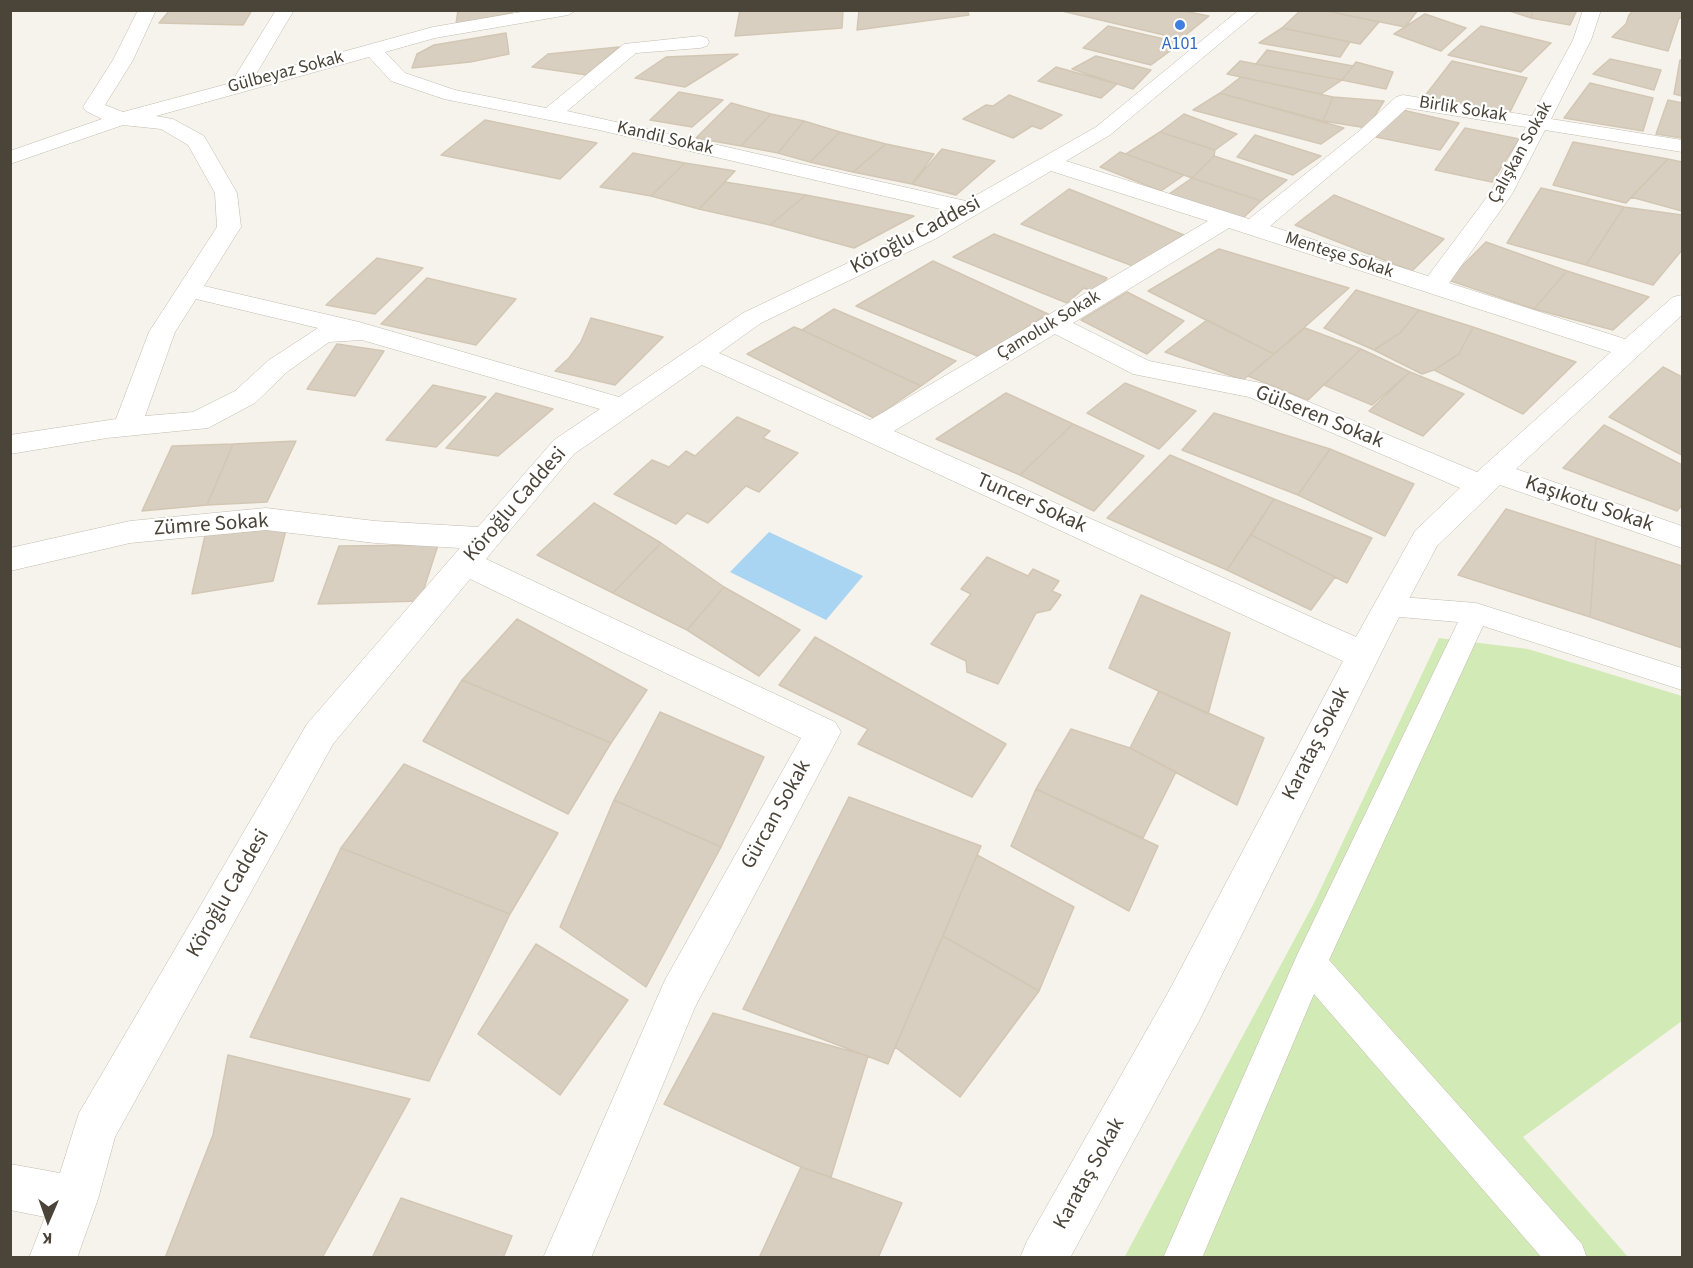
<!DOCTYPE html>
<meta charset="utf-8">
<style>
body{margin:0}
#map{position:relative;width:1693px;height:1268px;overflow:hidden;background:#f6f3ec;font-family:"Source Sans 3",sans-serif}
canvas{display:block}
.frame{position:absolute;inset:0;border:12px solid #4b4439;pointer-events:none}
.north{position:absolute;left:18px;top:1190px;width:60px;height:60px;-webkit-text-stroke:4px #fff;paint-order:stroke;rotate:182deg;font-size:16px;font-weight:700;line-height:24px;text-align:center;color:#4b4439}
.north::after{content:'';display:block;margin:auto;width:21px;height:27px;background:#4b4439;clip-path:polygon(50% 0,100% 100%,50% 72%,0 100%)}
</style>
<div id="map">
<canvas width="1693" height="1268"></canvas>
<div class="frame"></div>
<div class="north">K</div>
</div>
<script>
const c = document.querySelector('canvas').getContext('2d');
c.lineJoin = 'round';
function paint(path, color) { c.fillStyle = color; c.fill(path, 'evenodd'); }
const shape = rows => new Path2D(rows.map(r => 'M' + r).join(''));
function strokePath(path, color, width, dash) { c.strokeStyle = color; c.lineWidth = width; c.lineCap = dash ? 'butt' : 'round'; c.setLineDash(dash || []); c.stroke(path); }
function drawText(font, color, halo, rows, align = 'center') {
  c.font = font + ' "Source Sans 3",sans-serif'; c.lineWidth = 4.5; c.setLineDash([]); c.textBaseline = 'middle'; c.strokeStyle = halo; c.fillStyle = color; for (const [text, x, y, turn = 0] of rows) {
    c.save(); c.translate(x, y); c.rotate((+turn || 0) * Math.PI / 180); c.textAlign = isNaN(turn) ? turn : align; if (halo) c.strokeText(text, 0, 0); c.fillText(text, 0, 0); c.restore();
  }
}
const green = shape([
 [1439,638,1528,649,1682,696,1682,1021,1523,1137,1628,1257,1124,1258,1315,901]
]);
const water = shape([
 [769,532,863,576,826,620,730,572]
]);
const building = shape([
 [170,10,252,10,243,25,159,23,170,10],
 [458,10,513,10,512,13,456,24,458,10],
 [740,10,843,10,842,28,735,36,740,10],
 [859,10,967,10,969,15,857,30,859,10],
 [1178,10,1209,16,1181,39,1062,11,1178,10],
 [1301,10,1322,10,1379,22,1360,44,1282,28,1301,10],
 [1322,10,1418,10,1405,27,1322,10],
 [1507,10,1533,10,1531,18,1507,10],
 [1533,10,1577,10,1570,25,1531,18,1533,10],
 [1634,10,1682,10,1682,18,1679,18,1668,51,1612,37,1626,24,1629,15,1634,10],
 [1425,14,1466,28,1441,51,1394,34,1425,14],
 [1108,26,1181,43,1151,65,1083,48,1108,26],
 [1481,26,1551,43,1521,72,1448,55,1481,26],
 [1282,28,1350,42,1340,57,1259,43,1282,28],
 [506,33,509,54,470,62,412,68,417,54,434,45,506,33],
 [619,47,587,75,532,67,548,54,619,47],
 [1267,50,1353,66,1342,80,1256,64,1267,50],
 [738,54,685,87,635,78,666,57,738,54],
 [1096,56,1151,70,1133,89,1072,69,1096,56],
 [1610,59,1661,70,1654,90,1593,74,1610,59],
 [1680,60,1682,60,1682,96,1674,94,1680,60],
 [1240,61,1342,80,1321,94,1227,74,1240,61],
 [1452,61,1527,78,1509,114,1421,101,1452,61],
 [1356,62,1393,72,1386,89,1342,80,1356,62],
 [1056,67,1117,84,1101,98,1038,81,1056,67],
 [1241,77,1333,97,1323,121,1220,93,1241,77],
 [1590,83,1653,98,1643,131,1564,118,1590,83],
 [679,92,723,100,692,127,650,120,679,92],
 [1220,93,1344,128,1321,144,1193,110,1220,93],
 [1009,95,1062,115,1041,129,1032,126,1013,138,963,119,986,105,993,106,1009,95],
 [1333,97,1384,101,1367,128,1323,121,1333,97],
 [1668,100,1682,103,1682,138,1656,134,1668,100],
 [731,103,771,114,741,146,696,138,731,103],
 [1398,109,1459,123,1440,150,1376,137,1398,109],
 [771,114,804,121,778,153,741,146,771,114],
 [1184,114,1237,134,1215,150,1160,132,1184,114],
 [485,120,597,143,560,179,441,155,485,120],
 [804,121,840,132,810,162,778,153,804,121],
 [1465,128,1519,139,1492,182,1435,170,1465,128],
 [840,132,886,144,853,172,810,162,840,132],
 [1160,132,1215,150,1214,156,1192,178,1126,154,1160,132],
 [1255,135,1321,156,1293,175,1237,157,1255,135],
 [1573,142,1668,159,1626,203,1553,185,1573,142],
 [886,144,934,154,912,184,853,172,886,144],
 [942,149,995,161,956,195,912,184,942,149],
 [1120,152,1126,154,1184,175,1161,191,1100,167,1120,152],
 [633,153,685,163,651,196,600,187,633,153],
 [1214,156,1287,180,1261,201,1192,178,1214,156],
 [1668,159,1682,162,1682,211,1631,197,1668,159],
 [685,163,735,171,699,209,651,196,685,163],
 [1192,178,1261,201,1243,218,1169,194,1192,178],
 [725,182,806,195,770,225,699,209,725,182],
 [1541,188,1624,207,1586,265,1507,243,1541,188],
 [1069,189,1184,235,1133,266,1021,224,1069,189],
 [806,195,914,216,854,248,770,225,806,195],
 [1334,195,1444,239,1412,271,1295,225,1334,195],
 [1624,207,1682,215,1682,250,1653,285,1586,265,1624,207],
 [994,234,1107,278,1096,292,1084,288,1067,303,953,257,994,234],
 [1486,242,1567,271,1534,309,1448,280,1486,242],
 [1219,249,1349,288,1274,354,1148,291,1219,249],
 [377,258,423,268,375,314,326,305,377,258],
 [933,261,1048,314,980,357,856,306,933,261],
 [1567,271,1649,297,1613,330,1534,309,1567,271],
 [427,278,516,299,476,345,381,324,427,278],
 [1356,290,1419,310,1400,333,1374,350,1324,328,1356,290],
 [1127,292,1184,321,1147,354,1081,320,1127,292],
 [834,309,956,361,921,386,802,330,834,309],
 [1419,310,1473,327,1459,354,1434,370,1422,374,1374,350,1400,333,1419,310],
 [591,318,663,337,615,385,555,371,569,358,581,342,591,318],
 [1207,320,1274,354,1243,380,1165,352,1207,320],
 [794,327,802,330,921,386,874,418,747,354,794,327],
 [1473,327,1576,362,1523,414,1434,370,1459,354,1473,327],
 [1305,328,1361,349,1308,400,1248,376,1305,328],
 [337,344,384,351,355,396,307,389,337,344],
 [1361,349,1410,372,1372,405,1324,385,1361,349],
 [1663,367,1682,377,1682,455,1609,417,1663,367],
 [1410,372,1464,394,1423,436,1369,411,1410,372],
 [1125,383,1196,411,1159,449,1087,413,1125,383],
 [433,385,486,397,436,447,386,440,433,385],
 [496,393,553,409,498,456,446,448,496,393],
 [1006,393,1073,424,1020,475,936,439,1006,393],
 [1214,413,1330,449,1298,495,1182,450,1214,413],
 [737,417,770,431,763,438,798,453,759,492,746,486,708,523,687,513,676,524,614,494,652,460,669,467,686,451,695,456,737,417],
 [1073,424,1144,456,1094,511,1020,475,1073,424],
 [1604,425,1682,465,1682,505,1677,511,1563,468,1604,425],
 [296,441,267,502,207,505,233,444,296,441],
 [233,444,207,505,142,511,172,446,233,444],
 [1330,449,1414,484,1385,536,1298,495,1330,449],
 [1170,455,1274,499,1227,570,1107,518,1170,455],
 [1274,499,1372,538,1347,583,1251,535,1274,499],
 [594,503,661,543,613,593,537,555,594,503],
 [1506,509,1596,538,1590,617,1458,575,1506,509],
 [288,522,273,581,192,594,206,531,288,522],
 [1251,535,1335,577,1311,610,1227,570,1251,535],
 [1596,538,1682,566,1682,648,1590,617,1596,538],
 [661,543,724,587,687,630,613,593,661,543],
 [438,545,420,601,318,604,339,546,438,545],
 [987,557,1028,576,1033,569,1059,581,1052,591,1061,595,1050,610,1036,613,998,684,967,672,966,661,931,644,971,594,961,589,987,557],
 [724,587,800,630,759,676,687,630,724,587],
 [1141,595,1230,633,1208,714,1109,668,1141,595],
 [517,619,647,690,611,743,462,680,517,619],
 [815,637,1006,744,972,797,858,744,868,729,779,685,815,637],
 [462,680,611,743,568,814,423,741,462,680],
 [1159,691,1264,738,1237,805,1130,748,1159,691],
 [660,712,764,757,721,847,614,800,660,712],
 [1071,729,1130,748,1176,772,1143,838,1036,789,1071,729],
 [404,764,558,833,510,914,341,848,404,764],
 [1036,789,1158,846,1129,911,1011,846,1036,789],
 [849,797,981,846,888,1064,743,1009,849,797],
 [614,800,721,847,646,987,560,927,614,800],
 [341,848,510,914,429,1081,250,1037,341,848],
 [977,855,1074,907,1039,991,943,936,977,855],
 [943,936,1039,991,960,1097,895,1047,943,936],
 [536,944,628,1000,560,1095,478,1034,536,944],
 [713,1013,868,1056,831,1177,801,1167,664,1104,713,1013],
 [228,1055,410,1099,322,1258,165,1258,213,1135,228,1055],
 [801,1167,902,1203,878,1258,759,1258,801,1167],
 [401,1198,512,1236,503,1258,372,1258,401,1198]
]);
const lane = shape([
 [1389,596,1476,603,1682,668,1682,690,1483,626,1329,960,1582,1244,1587,1258,1542,1258,1314,994,1202,1258,1163,1258,1298,953,1458,622,1389,616,1380,613,1376,606,1380,599,1389,596]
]);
const street = shape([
 [138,10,156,10,133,60,105,105,123,112,231,83,276,10,294,10,255,76,433,27,533,10,577,10,568,15,435,38,385,52,405,73,455,90,546,108,624,44,700,36,707,38,709,42,707,46,700,48,636,53,567,111,966,201,1096,127,1239,10,1260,10,1110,135,1066,161,1249,219,1358,132,1396,97,1403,95,1532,116,1573,40,1583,10,1601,10,1591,40,1551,119,1682,140,1682,152,1545,130,1512,194,1449,283,1625,339,1673,297,1682,295,1682,315,1516,469,1682,526,1682,548,1500,485,1437,546,1393,629,1199,1021,1070,1258,1020,1258,1027,1241,1169,991,1343,661,702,365,574,454,486,559,835,722,841,732,695,1007,591,1258,543,1258,665,980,801,738,470,579,333,744,115,1137,98,1199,77,1258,29,1258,45,1217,10,1210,10,1164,60,1173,79,1113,307,724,460,548,375,543,266,530,130,543,10,571,10,548,130,521,266,508,375,521,478,527,554,440,600,409,362,340,329,342,287,372,255,403,208,428,107,438,10,454,10,435,116,419,149,332,217,227,215,193,188,145,161,129,123,125,10,164,10,151,102,119,86,111,83,107,113,60,138,10],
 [369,57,391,81,444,99,599,130,949,211,919,229,743,313,619,397,359,322,204,286,241,227,237,193,204,136,173,119,156,116,369,57],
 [1407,108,1526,127,1490,193,1428,276,1270,226,1372,140,1407,108],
 [1051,171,1208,221,870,420,719,353,761,323,935,239,1051,171],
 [1229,228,1611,352,1477,472,1266,384,1149,361,1073,323,1229,228],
 [196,299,318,328,269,360,235,391,193,412,145,416,175,332,196,299],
 [1055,334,1133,374,1249,397,1460,488,1415,531,1356,637,894,431,1055,334]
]);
const markers = [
 [1180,25,6,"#3f7fe0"]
];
const farShopnames = [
 ["A101",1180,45]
];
const farStreetnames = [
 ["Gülbeyaz Sokak",286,73,-15],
 ["Birlik Sokak",1463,110,9],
 ["Kandil Sokak",665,139,13],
 ["Çalışkan Sokak",1521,153,-61],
 ["Menteşe Sokak",1339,256,18],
 ["Çamoluk Sokak",1049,326,-31]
];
const streetNames = [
 ["Köroğlu Caddesi",916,236,-28],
 ["Gülseren Sokak",1319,418,22],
 ["Tuncer Sokak",1031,504,24],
 ["Köroğlu Caddesi",516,505,-49],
 ["Kaşıkotu Sokak",1589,505,19],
 ["Zümre Sokak",211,526,-4],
 ["Karataş Sokak",1317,744,-63],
 ["Gürcan Sokak",777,815,-61],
 ["Köroğlu Caddesi",229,894,-60],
 ["Karataş Sokak",1090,1174,-61]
];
paint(green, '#d2eab5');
paint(water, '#a9d4f2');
paint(building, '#d8cfc1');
strokePath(building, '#d3c7b4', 1.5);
strokePath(lane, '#c2bbae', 1);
strokePath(street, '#c2bbae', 1);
paint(lane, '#fff');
paint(street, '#fff');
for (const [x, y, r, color] of markers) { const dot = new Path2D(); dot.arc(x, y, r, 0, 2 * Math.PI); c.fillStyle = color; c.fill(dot); strokePath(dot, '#fff', 2); }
drawText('18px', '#366cbe', '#fff', farShopnames);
drawText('18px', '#4b4439', '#fff', farStreetnames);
drawText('21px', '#4b4439', '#fff', streetNames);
</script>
